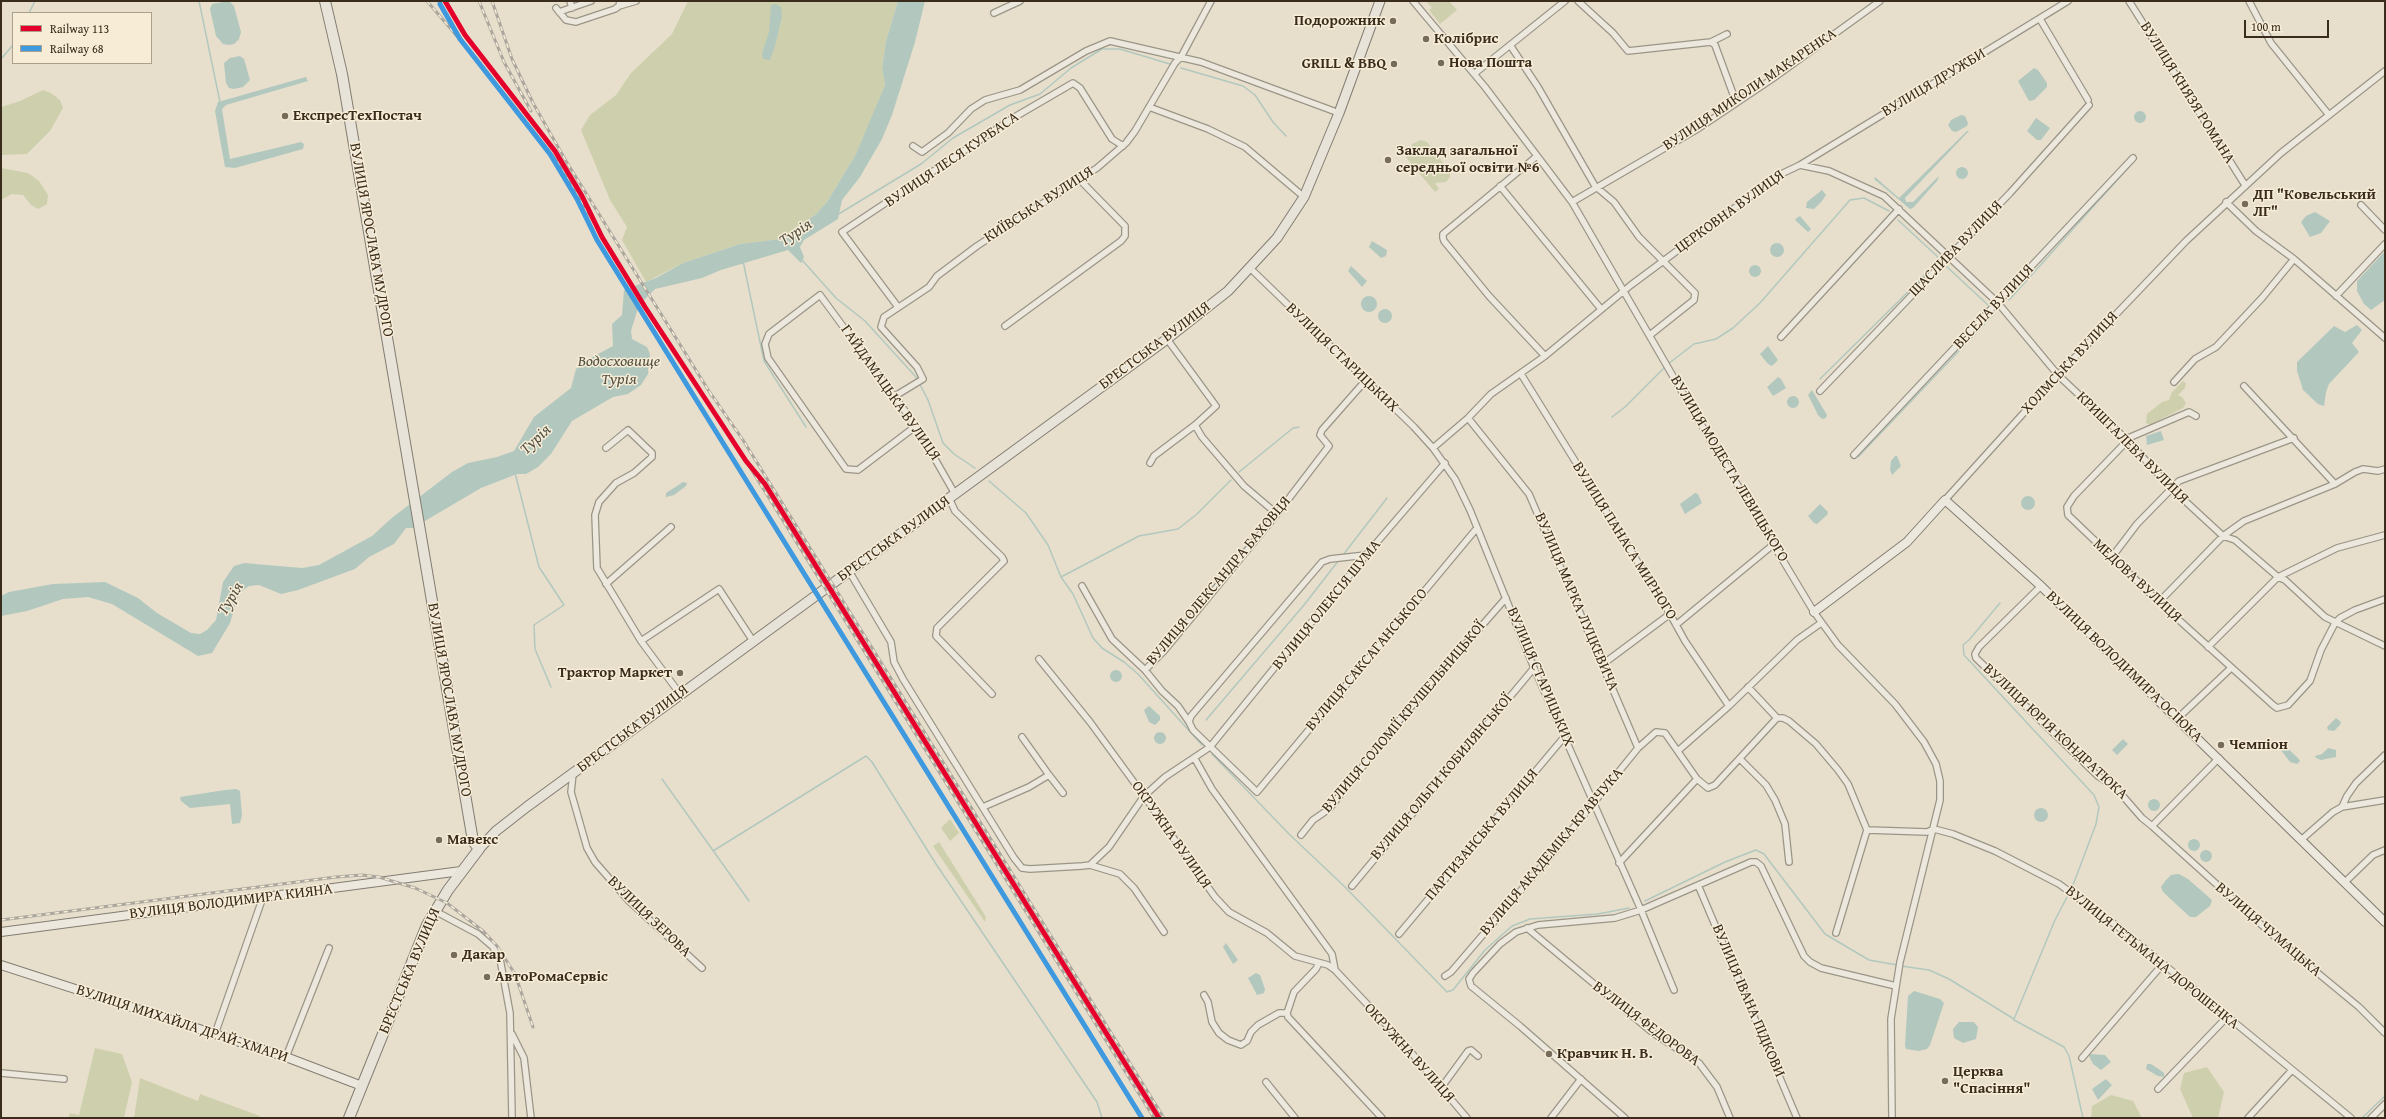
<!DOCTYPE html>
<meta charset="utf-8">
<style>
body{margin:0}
#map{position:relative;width:2386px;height:1119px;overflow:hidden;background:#e7dfcc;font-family:"Gentium Book Plus",serif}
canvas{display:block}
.frame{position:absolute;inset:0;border:2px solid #3a2c1c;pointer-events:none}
.legend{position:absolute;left:12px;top:12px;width:140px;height:52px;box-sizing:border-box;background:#f7edd7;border:1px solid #aba08c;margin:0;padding:5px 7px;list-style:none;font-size:12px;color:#3a2c1c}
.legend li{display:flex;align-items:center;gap:8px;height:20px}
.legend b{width:20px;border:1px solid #aba08c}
.scale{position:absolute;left:2244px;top:20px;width:85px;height:18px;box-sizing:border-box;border:2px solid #3a2c1c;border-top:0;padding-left:5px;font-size:12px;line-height:14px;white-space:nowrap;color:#3a2c1c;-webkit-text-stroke:3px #f7edd7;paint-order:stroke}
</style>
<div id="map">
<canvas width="2386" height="1119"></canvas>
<div class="frame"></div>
<ul class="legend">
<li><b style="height:5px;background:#e4002b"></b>Railway 113</li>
<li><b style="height:5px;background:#3e99de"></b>Railway 68</li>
</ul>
<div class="scale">100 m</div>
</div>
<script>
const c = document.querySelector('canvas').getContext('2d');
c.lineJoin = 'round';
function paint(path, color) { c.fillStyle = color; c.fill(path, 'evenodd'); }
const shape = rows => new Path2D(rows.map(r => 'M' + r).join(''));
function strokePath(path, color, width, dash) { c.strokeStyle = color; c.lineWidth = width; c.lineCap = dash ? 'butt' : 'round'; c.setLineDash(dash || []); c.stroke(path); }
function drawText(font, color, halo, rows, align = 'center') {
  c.font = font + ' "Gentium Book Plus",serif'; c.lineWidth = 3; c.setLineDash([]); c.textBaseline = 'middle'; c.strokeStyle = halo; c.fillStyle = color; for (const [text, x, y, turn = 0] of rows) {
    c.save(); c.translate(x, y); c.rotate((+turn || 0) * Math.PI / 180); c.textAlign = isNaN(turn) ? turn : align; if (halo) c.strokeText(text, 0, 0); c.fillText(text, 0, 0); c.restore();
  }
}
const green = shape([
 [688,1,898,1,886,41,882,68,885,85,874,113,856,154,827,202,815,215,780,239,740,244,683,263,646,282,622,240,627,227,610,200,581,130,590,115,616,95,631,73,672,34],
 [1428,1,1449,1,1457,10,1440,24,1429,10,1432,8,1427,2],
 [43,90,51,93,60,100,63,108,50,131,27,154,1,155,1,107,20,101],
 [1421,140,1427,142,1450,171,1450,177,1446,182,1435,183,1439,189,1435,192,1400,150,1404,146,1410,154,1412,144],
 [1,168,28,173,39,181,48,195,47,204,38,209,31,205,23,195,12,194,1,200],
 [2183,381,2186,383,2185,388,2178,395,2182,397,2186,403,2183,408,2150,425,2146,423,2147,414,2162,402,2169,400,2172,392],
 [950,819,959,833,950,841,941,828],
 [939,842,986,917,985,922,933,846],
 [95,1048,122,1054,132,1082,124,1118,68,1118,70,1113,79,1115],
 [2207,1067,2224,1092,2218,1118,2193,1118,2180,1089,2184,1073],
 [140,1078,198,1101,200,1094,260,1116,261,1118,134,1118],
 [2111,1095,2133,1101,2141,1116,2140,1118,2091,1118,2092,1106]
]);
const water = shape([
 [229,1,234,6,241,32,239,39,234,44,229,45,223,44,216,36,210,9,212,4],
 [898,1,925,1,915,42,892,115,882,139,860,177,842,200,838,219,804,240,800,247,804,257,801,263,788,250,721,270,702,278,655,289,639,305,631,331,632,339,647,347,650,354,648,374,641,385,628,394,613,397,572,421,551,454,538,467,526,474,517,474,481,488,413,528,406,528,394,544,369,557,355,569,298,590,281,594,259,585,249,586,242,591,237,600,230,623,212,653,198,656,112,604,88,597,63,599,27,611,1,616,1,596,9,592,53,584,105,582,138,598,157,613,191,633,200,634,207,630,216,620,223,582,234,566,244,563,302,568,319,565,372,536,393,517,452,472,468,463,497,457,514,451,534,417,571,388,576,369,585,361,613,346,612,324,622,315,624,290,656,278,683,263,740,244,780,239,815,215,827,202,856,154,885,85,882,68,886,41],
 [776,4,781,7,782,16,775,46,770,60,763,59,762,53,769,32,771,5],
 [240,56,244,59,250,80,243,87,234,89,229,88,226,83,224,63,230,58],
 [2034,68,2038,70,2047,83,2047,87,2034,100,2029,101,2018,81],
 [306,77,308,81,226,105,222,109,230,159,301,142,304,144,303,149,235,168,225,167,215,111,218,102],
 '2134 117a6 6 0 1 1 12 0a6 6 0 1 1-12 0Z',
 [1961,115,1965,116,1968,123,1967,126,1956,132,1952,131,1948,125,1951,120],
 [2036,118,2050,128,2041,140,2037,140,2027,131],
 [1967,131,1969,131,1905,198,1906,202,1913,202,1939,176,1937,181,1913,208,1910,209,1874,179,1875,177,1899,198],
 '1956 173a6 6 0 1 1 12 0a6 6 0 1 1-12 0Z',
 [1822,190,1826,195,1822,201,1814,209,1806,208,1807,202],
 [2315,212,2330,221,2321,233,2310,237,2301,222,2306,216],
 [1800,216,1811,229,1808,232,1796,221,1795,219],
 [1372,241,1387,250,1386,256,1381,258,1369,247],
 '1770 250a7 7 0 1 1 14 0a7 7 0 1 1-14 0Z',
 [2385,251,2385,300,2371,310,2364,304,2357,291,2357,281],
 '1749 271a6 6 0 1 1 12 0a6 6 0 1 1-12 0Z',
 [1351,266,1367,281,1362,287,1348,271],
 '1361 304a8 8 0 1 1 16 0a8 8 0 1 1-16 0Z',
 '1378 316a7 7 0 1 1 14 0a7 7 0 1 1-14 0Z',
 [2357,325,2362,330,2352,343,2359,352,2329,384,2326,392,2324,406,2318,404,2303,390,2297,371,2297,362,2334,326,2345,332],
 [1768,346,1778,360,1772,366,1768,364,1760,354],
 [1778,377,1781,379,1786,388,1773,396,1767,387],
 [1812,390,1827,415,1826,418,1822,419,1818,415,1808,395],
 '1787 402a6 6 0 1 1 12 0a6 6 0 1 1-12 0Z',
 [2161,431,2164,440,2147,445,2146,436],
 [1895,456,1897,456,1901,466,1892,475,1890,470,1891,461],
 [683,482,687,483,686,486,674,495,666,497,666,493],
 [1695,493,1698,494,1702,503,1685,514,1680,504],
 '2021 503a7 7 0 1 1 14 0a7 7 0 1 1-14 0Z',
 [1820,504,1828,512,1827,515,1817,524,1814,523,1808,516],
 '1110 676a6 6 0 1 1 12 0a6 6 0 1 1-12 0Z',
 [1149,706,1160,716,1160,720,1155,725,1149,722,1144,710],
 [2336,718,2341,722,2340,725,2334,731,2328,730,2327,727],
 '1154 738a6 6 0 1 1 12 0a6 6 0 1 1-12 0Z',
 [2123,739,2128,744,2117,755,2112,750],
 [2283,744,2298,758,2300,761,2297,764,2290,762,2280,749,2280,746],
 [2328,748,2336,750,2336,757,2321,760,2316,758,2315,756,2322,754],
 [225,790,236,789,240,791,242,815,240,823,232,824,230,804,190,808,181,801,180,797],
 '2148 805a6 6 0 1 1 12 0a6 6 0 1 1-12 0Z',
 '2034 815a7 7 0 1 1 14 0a7 7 0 1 1-14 0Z',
 '2188 845a6 6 0 1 1 12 0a6 6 0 1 1-12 0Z',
 '2200 856a6 6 0 1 1 12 0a6 6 0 1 1-12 0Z',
 [2179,874,2188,879,2212,900,2210,906,2196,917,2190,917,2163,892,2161,887,2166,880,2171,875],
 [1226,943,1238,960,1233,964,1223,947],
 [1256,973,1260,975,1265,989,1264,993,1257,995,1248,978],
 [1914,991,1940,999,1944,1003,1930,1045,1927,1049,1919,1051,1906,1049,1905,1046,1908,996],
 [1959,1022,1974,1022,1978,1027,1976,1039,1963,1043,1954,1038,1953,1029],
 [2090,1054,2105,1055,2111,1062,2101,1070,2093,1064,2089,1056],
 [2147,1064,2151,1064,2160,1070,2164,1073,2164,1077,2158,1076,2146,1069],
 [2106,1079,2112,1085,2098,1100,2092,1089]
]);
const stream = shape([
 [199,1,220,102],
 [29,13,35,1],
 [1,59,13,45],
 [1181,68,1243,86,1255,95,1273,122,1286,136],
 [837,215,921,164,953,138,1010,105,1040,94,1071,68,1102,49,1120,49,1170,64],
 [1898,220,1940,259],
 [802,260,836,298,865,321,916,377,928,400,943,443,954,454,975,468],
 [743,261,764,361,806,427],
 [1946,266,1988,305],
 [2009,300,2129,167],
 [1668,364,1694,344,1716,339,1733,328,1760,303,1850,200,1864,198,1889,211],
 [1820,379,1929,271],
 [1612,417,1625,407,1666,366],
 [1858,457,1994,314],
 [1239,472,1293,428,1299,427],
 [515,473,539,567,564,605,534,625,535,649,551,687],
 [989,481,1026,513,1048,545,1061,577,1073,594,1093,638,1102,648,1124,662,1138,674,1202,745],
 [1343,555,1387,498],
 [1061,577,1139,536,1178,529,1197,514,1231,480],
 [2000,603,1969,640,1963,645,1964,655,2094,795,2099,807,2096,824,2073,885],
 [1206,720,1304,605,1339,560],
 [1212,754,1289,834,1345,887,1447,992,1453,990,1485,950,1512,926,1530,919,1598,914,1629,908],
 [662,779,749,901],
 [713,851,866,756,872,762,936,864,1097,1102,1102,1118],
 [1645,901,1725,862,1756,850,1764,854,1825,934,1869,960,1897,965],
 [1901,966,1929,970,1949,979,2014,1019,2055,920,2067,897],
 [2014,1020,2064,1047,2069,1056,2083,1118],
 [2362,1118,2385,1096]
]);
const street = shape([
 [570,1,572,8],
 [1413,1,1485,87,1572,202,1696,416,1814,612,1838,645,1895,704,1924,742,1936,764,1940,781,1940,800,1900,962,1891,1019,1892,1118],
 [1578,1,1613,33,1628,51,1711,42,1715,45,1736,102],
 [2129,1,2245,185],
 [2249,1,2271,43,2329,115],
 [619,6,636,1],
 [556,8,566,20,576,22,615,9,619,6,620,1],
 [559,12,591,1],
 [994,13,1020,1],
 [2040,19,2088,100],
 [1711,42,1727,34],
 [1510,45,1538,87,1595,186,1614,202,1639,237,1695,293,1694,300,1650,335],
 [1474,74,1565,1],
 [1149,107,1208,129,1245,147,1304,197],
 [913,146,922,152,948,133,971,109,985,100,1020,90,1086,51,1110,41,1201,62,1339,113],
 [1537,156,1443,234,1443,238,1444,241,1489,296,1545,356],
 [1800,165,1829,171,1884,196,1998,303,2058,375,2126,439,2171,488,2223,536,2235,540,2278,577,2285,580,2325,617,2385,646],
 [1500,186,1601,309],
 [1572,202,1699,128,1772,79,1880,1],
 [2226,202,2256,231,2294,259,2385,338],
 [2361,205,2385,230],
 [1250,268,1414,427,1433,448,1455,479,1470,510,1534,668,1641,910,1674,990],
 [2336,296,2385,244],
 [898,307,842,232,1013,118,1073,83,1080,88,1112,139,1123,146],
 [1005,326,1121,241,1125,236,1125,226,1079,179],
 [1781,337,1899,209],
 [1167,339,1216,406,1195,425,1202,437,1244,486,1277,514],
 [1521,374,1670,614,1685,641,1729,706],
 [2174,382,2195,359,2216,347,2262,298,2294,259],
 [2244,386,2335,484],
 [1820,391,2010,193,2089,105],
 [895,396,923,379,917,367,881,327,884,317,929,287,937,276,977,246,1097,168,1126,143,1135,131,1175,63,1181,57,1211,1],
 [1468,418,1529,494,1638,748],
 [916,426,858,470,846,469,768,358,765,344,769,334,820,295,916,426,955,494],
 [2126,439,2189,412,2196,416],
 [2127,441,2074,496,2067,507,2068,515,2159,602,2273,705,2277,708,2288,705,2310,681,2321,650,2335,623,2340,618,2355,610,2385,599],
 [606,448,628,430,652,453,652,457,634,473,616,483,599,502,595,515,597,568,641,641,680,694],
 [1433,448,1468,418,1491,394,1545,356,1631,285,1779,175,1800,165,2068,1],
 [1854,455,2133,158],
 [1150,463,1154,456,1195,425],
 [949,498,955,511,1002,557,1004,561,937,628,936,636,992,694],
 [1945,500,2058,375,2186,241,2281,153,2385,71],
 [1366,555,1330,559,1322,562,1191,716,1189,722,1193,730,1257,792,1477,528],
 [2112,557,2137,524,2179,481,2294,438],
 [849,571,891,642,894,662,903,679,1014,858,1022,868,1030,869,1082,866,1090,865,1109,847,1144,796,1165,777,1210,747,1366,555,1445,463],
 [606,584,671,527],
 [1082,586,1112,639,1145,670,1164,651,1277,514,1329,446,1320,435,1322,430,1366,380],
 [2041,586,1979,647,1975,654,1976,658,2098,776,2114,786,2142,818,2152,826,2219,758],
 [2159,602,2223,536,2244,521,2335,484,2355,472,2363,469,2378,471,2385,469],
 [1676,625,1774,544],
 [641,641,719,589,753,641],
 [2208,647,2278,577,2337,548,2385,535],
 [1039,659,1090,722,1144,796,1215,897,1229,912,1267,933,1295,956,1328,965,1335,970,1398,1037,1467,1118],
 [1603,664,1670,614],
 [1145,670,1162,691,1178,706,1189,722],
 [1748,687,1777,718],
 [1777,718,1783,718,1789,721,1816,744,1838,770,1848,784,1867,830,1836,933],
 [2178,718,2231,668],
 [1022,737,1049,775],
 [1679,750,1729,706,1797,640,1821,623],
 [1195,759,1212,789,1332,954,1335,970],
 [1740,759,1766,785,1775,800,1785,824,1789,862],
 [573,774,571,792,587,848,595,862,629,901,702,968],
 [983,807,1029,787,1049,775,1063,793],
 [2342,807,2347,796,2356,783,2385,755],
 [2152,826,2285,946,2359,1007,2385,1033],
 [1867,830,1927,832,1934,829,1953,834,1995,851,2059,884,2117,926,2351,1118],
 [1301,835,1313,820,1329,809,1397,723,1506,598],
 [2301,840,2333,812,2342,807,2385,800],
 [1619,863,1697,779],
 [1090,865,1120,874,1134,888,1164,932],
 [2345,882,2373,855,2385,850],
 [1698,885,1797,1118],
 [1352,886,1534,668],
 [435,911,478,934,493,947,500,959,510,1013,512,1118],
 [1527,928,1653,1033,1699,1063,1717,1087,1730,1118],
 [1399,934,1565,736],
 [1319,963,1316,969,1294,992,1287,1013,1288,1017,1382,1118],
 [1445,976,1451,972,1553,853,1638,748,1656,732,1665,733,1697,779,1708,788,1715,785,1777,718],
 [1204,995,1208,1002,1212,1022,1219,1033,1228,1040,1241,1045,1247,1041,1251,1032,1258,1025,1279,1013,1287,1013],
 [215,1034,263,897],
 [512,1034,524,1058,531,1118],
 [286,1057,329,948],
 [2082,1058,2162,965],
 [1,1073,64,1079],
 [1266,1082,1295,1118],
 [1441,1088,1468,1051,1471,1050,1478,1056],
 [2158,1089,2227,1017],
 [1551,1118,1581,1079],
 [1625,1118,1520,1026,1471,986,1469,979,1473,973,1500,944,1516,932,1538,925,1615,918,1641,910,1751,862,1756,862,1761,866,1804,956,1810,962,1821,968,1896,986],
 [2248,1118,2292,1070],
 [2371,1118,2385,1104]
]);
const secondary = shape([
 [1814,612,1907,542,1945,500,2041,586,2385,922],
 [1,932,461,871],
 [1,965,286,1057,362,1086]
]);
const primary = shape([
 [479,849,496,831,528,806,1167,339,1228,291,1277,238,1304,197,1339,113,1380,1]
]);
const highway = shape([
 [325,1,342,74,473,841,479,849,448,890,427,925,349,1118]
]);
const rail = shape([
 [427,1,479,62,556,160,593,221],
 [479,1,504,62,531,111],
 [492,1,512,59,533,103,566,161,712,396],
 [709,391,743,440,1164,1118],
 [746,461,1154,1118],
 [1,920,336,877,362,875,379,877,415,888,447,903,483,931,497,946,515,974,533,1027]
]);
const rail1 = shape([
 [445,1,465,35,555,151,582,196,602,237,645,307,746,461,765,484,1159,1118]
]);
const rail2 = shape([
 [440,4,460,39,550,154,577,199,597,240,1142,1118]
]);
const markers = [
 [1393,21,4,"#776b5a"],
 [1426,39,4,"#776b5a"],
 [1441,63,4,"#776b5a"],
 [1394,64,4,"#776b5a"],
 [285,116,4,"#776b5a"],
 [1388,160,4,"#776b5a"],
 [2245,204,4,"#776b5a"],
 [680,673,4,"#776b5a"],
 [2221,745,4,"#776b5a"],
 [439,840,4,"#776b5a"],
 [454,955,4,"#776b5a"],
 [487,977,4,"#776b5a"],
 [1549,1054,4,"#776b5a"],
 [1945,1081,4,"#776b5a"]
];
const poiNames = [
 ["Подорожник",1385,21,"right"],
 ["Колібрис",1434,39],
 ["Нова Пошта",1449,63],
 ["GRILL & BBQ",1386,64,"right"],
 ["ЕкспресТехПостач",293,116],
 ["Заклад загальної",1396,151],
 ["середньої освіти №6",1396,168],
 ["ДП \"Ковельський",2253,195],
 ["ЛГ\"",2253,212],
 ["Трактор Маркет",672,673,"right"],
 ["Чемпіон",2229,745],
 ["Мавекс",447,840],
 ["Дакар",462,955],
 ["АвтоРомаСервіс",495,977],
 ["Кравчик Н. В.",1557,1054],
 ["Церква",1953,1072],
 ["\"Спасіння\"",1953,1089]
];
const streetNames = [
 ["ВУЛИЦЯ ДРУЖБИ",1934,83,-31],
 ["ВУЛИЦЯ МИКОЛИ МАКАРЕНКА",1750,90,-34],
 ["ВУЛИЦЯ КНЯЗЯ РОМАНА",2187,93,58],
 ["ВУЛИЦЯ ЛЕСЯ КУРБАСА",952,160,-34],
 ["КИЇВСЬКА ВУЛИЦЯ",1039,205,-33],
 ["ЦЕРКОВНА ВУЛИЦЯ",1730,212,-36],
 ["ВУЛИЦЯ ЯРОСЛАВА МУДРОГО",371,240,80],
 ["ЩАСЛИВА ВУЛИЦЯ",1956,249,-46],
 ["ВЕСЕЛА ВУЛИЦЯ",1994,307,-47],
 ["БРЕСТСЬКА ВУЛИЦЯ",1155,346,-37],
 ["ВУЛИЦЯ СТАРИЦЬКИХ",1342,358,44],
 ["ХОЛМСЬКА ВУЛИЦЯ",2070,363,-47],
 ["ГАЙДАМАЦЬКА ВУЛИЦЯ",890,393,55],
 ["КРИШТАЛЕВА ВУЛИЦЯ",2132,448,45],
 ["ВУЛИЦЯ МОДЕСТА ЛЕВИЦЬКОГО",1729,469,59],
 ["БРЕСТСЬКА ВУЛИЦЯ",894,539,-36],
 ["ВУЛИЦЯ ПАНАСА МИРНОГО",1624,541,58],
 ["ВУЛИЦЯ ОЛЕКСАНДРА БАХОВЦЯ",1219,581,-50],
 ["МЕДОВА ВУЛИЦЯ",2137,581,43],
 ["ВУЛИЦЯ МАРКА ЛУЦКЕВИЧА",1576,602,67],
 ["ВУЛИЦЯ ОЛЕКСІЯ ШУМА",1327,605,-51],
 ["ВУЛИЦЯ САКСАГАНСЬКОГО",1367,660,-50],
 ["ВУЛИЦЯ ВОЛОДИМИРА ОСІЮКА",2124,667,44],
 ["ВУЛИЦЯ СТАРИЦЬКИХ",1540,677,67],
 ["ВУЛИЦЯ ЯРОСЛАВА МУДРОГО",449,700,80],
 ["ВУЛИЦЯ СОЛОМІЇ КРУШЕЛЬНИЦЬКОЇ",1404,717,-50],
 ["БРЕСТСЬКА ВУЛИЦЯ",633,729,-37],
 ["ВУЛИЦЯ ЮРІЯ КОНДРАТЮКА",2055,732,43],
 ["ВУЛИЦЯ ОЛЬГИ КОБИЛЯНСЬКОЇ",1442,777,-50],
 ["ОКРУЖНА ВУЛИЦЯ",1171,835,55],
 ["ПАРТИЗАНСЬКА ВУЛИЦЯ",1482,835,-50],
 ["ВУЛИЦЯ АКАДЕМІКА КРАВЧУКА",1552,852,-50],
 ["ВУЛИЦЯ ВОЛОДИМИРА КИЯНА",231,902,-7],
 ["ВУЛИЦЯ ЗЕРОВА",649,917,44],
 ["ВУЛИЦЯ ЧУМАЦЬКА",2268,930,41],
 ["ВУЛИЦЯ ГЕТЬМАНА ДОРОШЕНКА",2152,958,39],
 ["БРЕСТСЬКА ВУЛИЦЯ",410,971,-67],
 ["ВУЛИЦЯ ІВАНА ПІДКОВИ",1748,1001,67],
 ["ВУЛИЦЯ МИХАЙЛА ДРАЙ-ХМАРИ",182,1024,18],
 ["ВУЛИЦЯ ФЕДОРОВА",1646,1024,37],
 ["ОКРУЖНА ВУЛИЦЯ",1409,1053,48]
];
const waterNames = [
 ["Турія",796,233,-34],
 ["Водосховище",619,362],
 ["Турія",619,380],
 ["Турія",536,440,-44],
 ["Турія",231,599,-60]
];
paint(green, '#ced0ad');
paint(water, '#b2c8bf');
strokePath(stream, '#b2c8bf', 1.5);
strokePath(street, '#9b9588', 8);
strokePath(secondary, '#827c71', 10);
strokePath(primary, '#827c71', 11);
strokePath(highway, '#827c71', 12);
strokePath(street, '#ece8de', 5.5);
strokePath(secondary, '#ece8de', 8);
strokePath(primary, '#e8e3d9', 9);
strokePath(highway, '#e8e3d9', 10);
strokePath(rail, '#aca79e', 3);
strokePath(rail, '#f7edd7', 1.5, [4.5]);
strokePath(rail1, '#e4002b', 5);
strokePath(rail2, '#3e99de', 5);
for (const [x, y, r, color] of markers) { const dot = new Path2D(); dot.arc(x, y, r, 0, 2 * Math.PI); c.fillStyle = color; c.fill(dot); strokePath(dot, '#f7edd7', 1.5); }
drawText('bold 15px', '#3a2c1c', '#f7edd7', poiNames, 'left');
drawText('15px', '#3a2c1c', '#f7edd7', streetNames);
drawText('italic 16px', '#525043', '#f7edd7', waterNames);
</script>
